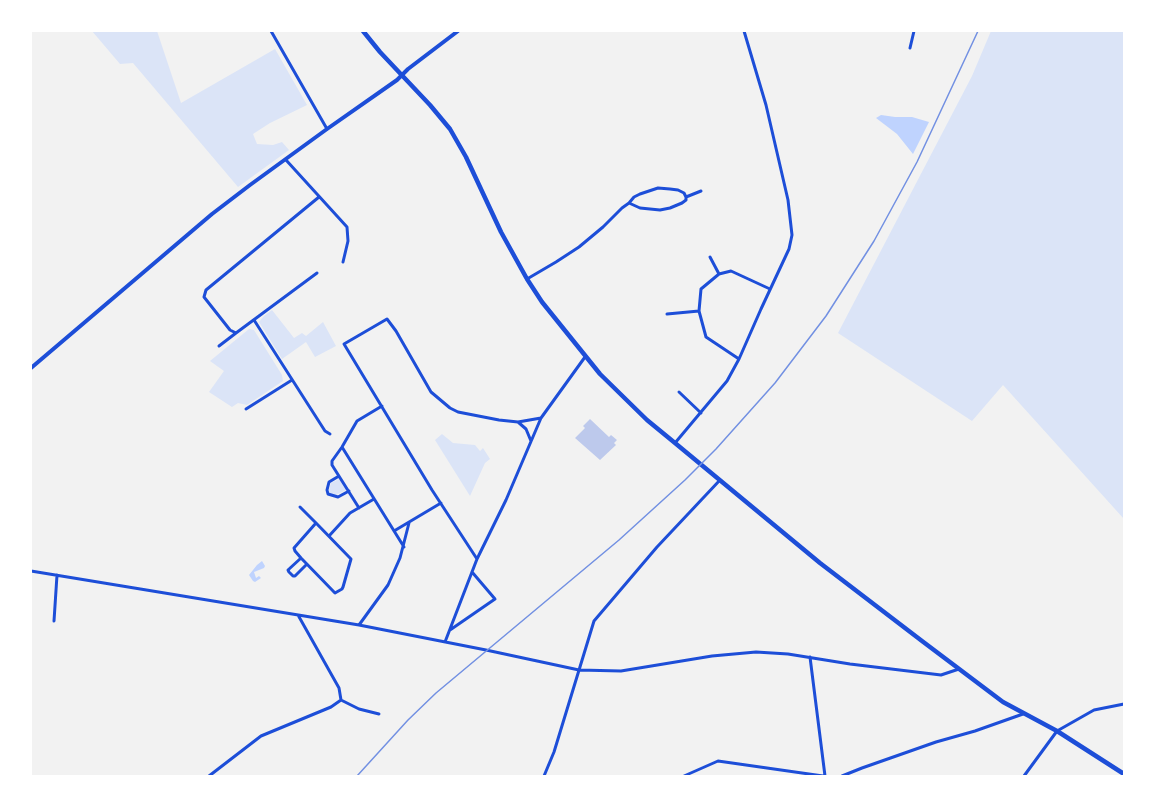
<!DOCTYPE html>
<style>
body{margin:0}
#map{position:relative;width:1155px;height:807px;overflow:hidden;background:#f2f2f2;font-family:"Space Grotesk",sans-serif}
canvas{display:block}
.frame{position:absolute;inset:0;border:32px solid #fff;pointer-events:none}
</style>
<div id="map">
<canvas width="1155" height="807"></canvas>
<div class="frame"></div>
</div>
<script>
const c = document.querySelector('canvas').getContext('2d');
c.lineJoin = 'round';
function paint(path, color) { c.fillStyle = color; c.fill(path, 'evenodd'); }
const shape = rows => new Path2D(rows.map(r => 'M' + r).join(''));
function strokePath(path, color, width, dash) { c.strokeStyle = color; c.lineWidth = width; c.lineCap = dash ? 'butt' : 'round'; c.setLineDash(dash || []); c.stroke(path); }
const green = shape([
 [92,31,157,31,181,103,275,49,307,105,270,123,253,134,257,144,273,145,282,142,289,150,238,187,133,63,120,64],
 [991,31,1124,31,1124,519,1003,385,972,421,838,333,972,76],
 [272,310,294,338,302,333,306,336,323,322,336,346,315,357,306,342,282,359,259,322,264,316],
 [249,329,254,330,282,375,283,381,247,405,238,403,232,407,209,392,224,371,210,361],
 [442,434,453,443,475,445,480,451,483,448,490,459,485,463,470,496,435,440],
 [339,479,346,490,336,495,330,494,329,490,331,483]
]);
const water = shape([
 [881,115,895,117,912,117,929,122,913,154,897,134,876,118],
 [262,561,265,566,264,568,254,572,256,578,259,576,261,578,255,582,253,581,249,575,257,565]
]);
const building = shape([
 [590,419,609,437,611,435,617,440,614,443,616,445,600,460,575,438,585,428,583,426]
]);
const minor = shape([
 [271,31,327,129],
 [910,48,914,31],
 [286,160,347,227,348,241,343,262],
 [686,197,701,191],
 [710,257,719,274],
 [317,273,236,333,230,330,204,297,206,290,319,197],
 [527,279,556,262,579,247,603,227,622,208,629,203,634,197,640,194,658,188,670,189,678,190,684,193,686,197,686,200,682,203,670,208,660,210,640,208,629,203],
 [667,314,699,311],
 [254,320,325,431,330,434],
 [219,346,236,333],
 [739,359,706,337,699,311,701,289,719,274,731,271,770,289],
 [679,392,701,413],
 [246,409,292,380],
 [518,422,526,429,531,441],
 [675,443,727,381,739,359,761,309,789,249,792,235,788,200,766,105,744,31],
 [342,447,404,547],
 [339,476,329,482,327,490,328,494,338,497,349,491],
 [300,507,316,523],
 [359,508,332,465,332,461,342,447,357,421,382,406],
 [316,523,351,559,343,587,342,589,335,593,301,558,295,551,294,548,316,523],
 [394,531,441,503],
 [329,536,350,513,374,499],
 [301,558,288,570,289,572,293,576,295,576,307,564],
 [477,559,432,490,344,344,387,319,396,331,431,392,450,408,458,412,499,420,518,422,541,418],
 [31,571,359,625,486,650,579,670,621,671,712,656,756,652,788,654,850,664,941,675,959,669],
 [298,615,339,688,341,700,359,709,379,714],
 [54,621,57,575],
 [359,625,388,585,400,558,409,523],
 [450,630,495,599,472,572],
 [445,642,477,559,506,500,541,418,585,357],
 [810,657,825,776],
 [209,776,261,736,331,707,341,700],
 [544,776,554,752,594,621,657,547,720,480],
 [684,776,718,761,823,776],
 [842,776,862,768,936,742,975,731,1023,714],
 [1024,776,1057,731,1094,710,1124,704]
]);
const tertiary = shape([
 [31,368,212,214,250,185,327,129,397,80,408,69,458,31]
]);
const secondary = shape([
 [363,31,380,52,430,105,450,129,466,157,501,232,527,279,542,302,600,374,647,420,675,443,820,563,922,641,1003,702,1057,731,1124,774]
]);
const rail = shape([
 [357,776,408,720,436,693,619,540,685,480,716,449,775,383,826,316,874,241,917,162,978,31]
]);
paint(green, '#dbe4f7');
paint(water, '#bfd3fe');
paint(building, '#bdc9ec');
strokePath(minor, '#1d4ed8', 3);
strokePath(tertiary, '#1d4ed8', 4);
strokePath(secondary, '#1d4ed8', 4.5);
strokePath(rail, '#7290e2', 1.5);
</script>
